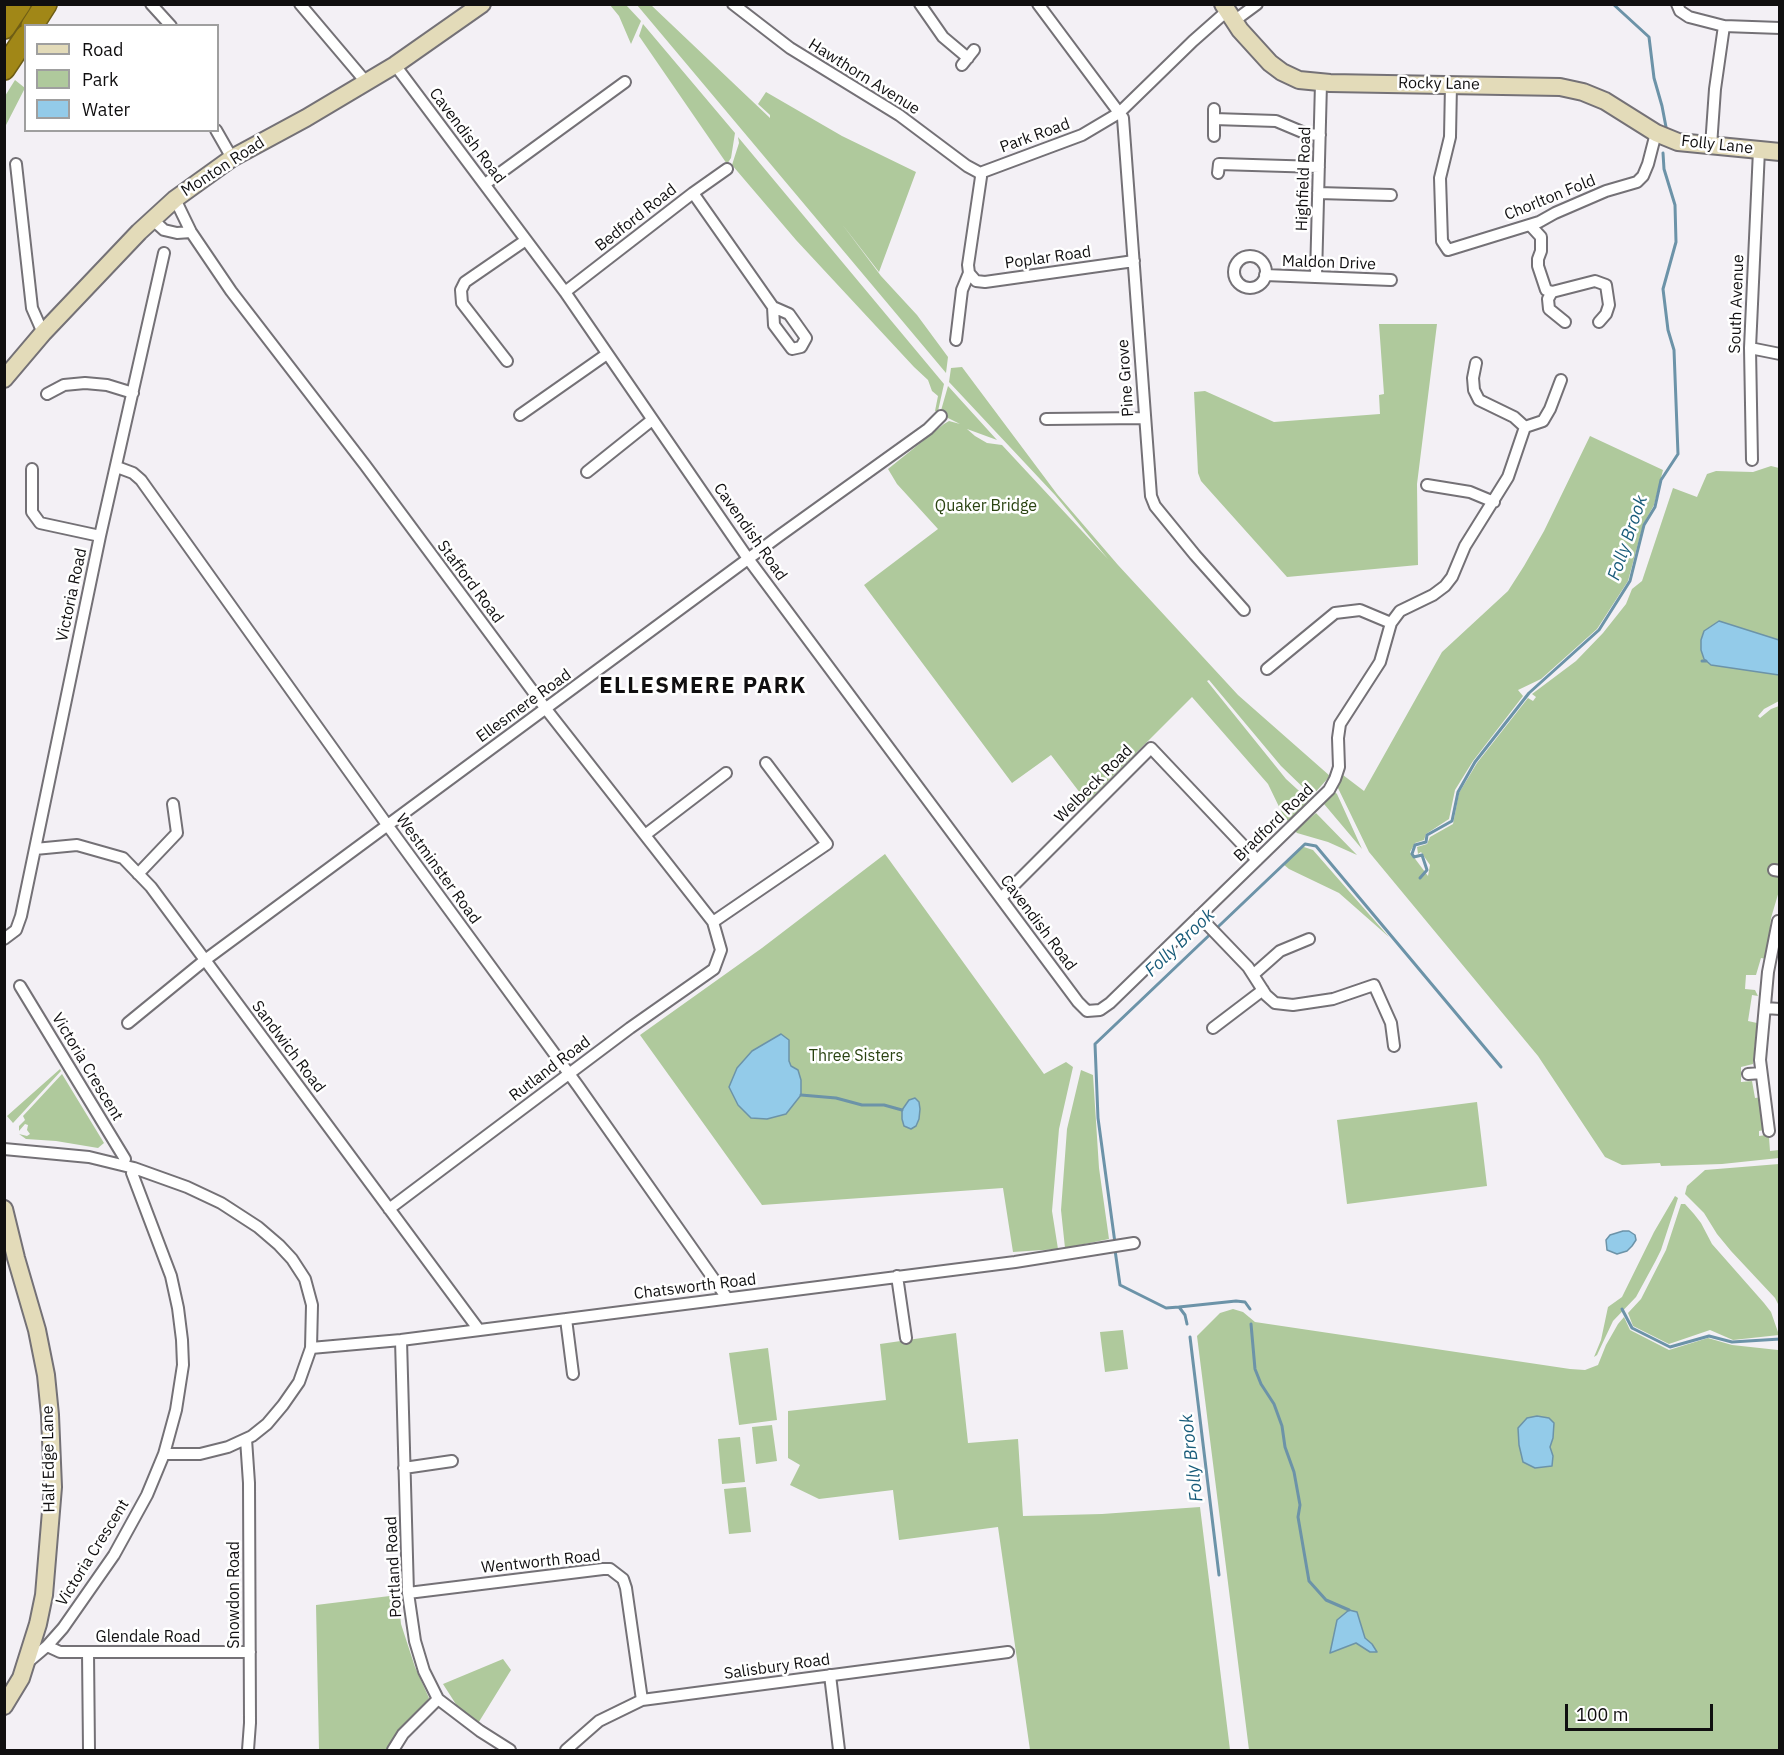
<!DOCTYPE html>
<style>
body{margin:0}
#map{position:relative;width:1784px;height:1755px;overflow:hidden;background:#f3f0f5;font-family:"IBM Plex Sans",sans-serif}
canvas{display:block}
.frame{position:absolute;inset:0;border:6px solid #100f10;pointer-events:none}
.legend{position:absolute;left:24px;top:24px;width:195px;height:108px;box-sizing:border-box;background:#fff;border:2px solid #9f9f9f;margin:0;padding:8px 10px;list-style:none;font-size:18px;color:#100f10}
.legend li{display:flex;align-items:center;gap:12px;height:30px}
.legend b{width:30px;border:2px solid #9f9f9f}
.scale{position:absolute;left:1565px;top:1704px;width:148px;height:27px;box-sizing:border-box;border:3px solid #100f10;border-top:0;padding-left:8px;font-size:18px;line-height:21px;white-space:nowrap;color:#100f10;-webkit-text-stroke:4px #fff;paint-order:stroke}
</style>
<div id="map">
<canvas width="1784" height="1755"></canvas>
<div class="frame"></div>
<ul class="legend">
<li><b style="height:8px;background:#e3dbb9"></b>Road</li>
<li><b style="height:16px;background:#afc99c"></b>Park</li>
<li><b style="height:16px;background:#93cbe9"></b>Water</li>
</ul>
<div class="scale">100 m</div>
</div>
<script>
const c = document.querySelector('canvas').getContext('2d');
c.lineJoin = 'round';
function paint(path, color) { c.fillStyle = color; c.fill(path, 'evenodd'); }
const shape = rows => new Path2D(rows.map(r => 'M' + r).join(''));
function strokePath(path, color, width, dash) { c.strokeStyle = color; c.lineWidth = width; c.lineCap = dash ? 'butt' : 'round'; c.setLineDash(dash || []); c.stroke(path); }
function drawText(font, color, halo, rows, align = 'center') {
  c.font = font + ' "IBM Plex Sans",sans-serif'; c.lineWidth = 5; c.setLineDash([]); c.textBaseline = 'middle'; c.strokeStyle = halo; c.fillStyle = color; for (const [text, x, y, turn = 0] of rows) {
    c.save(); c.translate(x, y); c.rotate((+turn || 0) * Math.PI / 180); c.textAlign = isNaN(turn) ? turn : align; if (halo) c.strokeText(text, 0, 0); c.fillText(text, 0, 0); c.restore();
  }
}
const green = shape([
 [610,5,626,5,641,21,631,44,619,16],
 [637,5,651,5,770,118,770,115,758,104,766,92,842,136,916,172,879,272,842,224,881,276,917,315,948,357,946,373],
 [643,24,735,133,731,158,727,164,639,36],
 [15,80,25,88,5,127,5,96],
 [738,137,944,384,938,411,935,411,938,396,932,391,928,380,914,367,796,240,732,165,739,143],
 [1379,324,1437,324,1417,484,1418,565,1287,577,1201,481,1198,473,1194,392,1205,391,1274,422,1380,414,1379,395,1384,394],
 [962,367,1057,494,1118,565,1238,695,1330,776,1312,796,1281,766,1209,680,1207,681,1286,779,1309,800,1288,821,1284,817,1268,784,1192,697,1087,802,1051,755,1012,783,864,585,938,529,897,484,888,469,944,424,949,421,960,424,940,414,948,386,997,440,967,429,975,436,987,443,1002,445,1108,559,1055,495,949,382,951,368],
 [1590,436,1663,470,1654,505,1643,525,1628,581,1597,629,1541,679,1518,690,1523,696,1473,761,1455,790,1449,819,1426,834,1424,840,1415,843,1410,852,1428,876,1430,865,1421,852,1418,854,1417,847,1427,844,1430,837,1453,824,1459,793,1477,763,1528,698,1533,701,1536,697,1532,694,1576,661,1603,633,1626,604,1632,589,1642,581,1673,488,1697,497,1707,474,1716,471,1753,472,1771,466,1779,468,1779,701,1764,709,1758,716,1760,718,1771,709,1779,706,1779,866,1776,874,1779,877,1779,891,1771,918,1767,959,1761,958,1756,975,1746,975,1745,989,1755,990,1758,996,1752,995,1748,1021,1757,1023,1753,1064,1741,1067,1741,1082,1752,1081,1755,1098,1762,1097,1764,1130,1759,1131,1759,1136,1766,1135,1769,1137,1770,1151,1779,1150,1779,1158,1722,1164,1661,1166,1660,1163,1622,1165,1605,1157,1538,1056,1369,852,1337,786,1343,775,1364,791,1442,652,1508,591,1524,566,1544,531],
 [1335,792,1337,794,1362,849,1324,804],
 [1316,813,1357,855,1328,842,1297,833,1295,831],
 [1304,847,1313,850,1389,937,1339,893,1289,869,1283,864,1300,848],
 [885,854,1044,1074,1066,1062,1073,1067,1059,1129,1052,1211,1058,1249,1013,1252,1003,1188,762,1205,640,1035,762,948],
 [60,1069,61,1071,13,1123,7,1116],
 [1081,1070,1093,1075,1099,1168,1109,1239,1065,1248,1061,1210,1067,1129],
 [62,1074,104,1143,98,1148,56,1141,26,1139,19,1134,27,1136,30,1134,27,1130,28,1125,25,1124,19,1131,19,1126,25,1120,23,1116],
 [1477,1102,1487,1186,1347,1204,1337,1120],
 [1779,1164,1780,1164,1779,1306,1775,1298,1731,1251,1717,1234,1704,1213,1685,1194,1687,1186,1705,1170],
 [1675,1196,1678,1198,1661,1250,1655,1262,1636,1297,1613,1321,1597,1355,1594,1357,1601,1340,1608,1307,1622,1297,1654,1232],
 [1681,1204,1685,1204,1694,1214,1701,1223,1712,1244,1764,1303,1771,1312,1779,1335,1733,1340,1710,1330,1669,1344,1633,1326,1628,1313,1641,1299,1666,1250],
 [1233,1309,1243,1312,1255,1322,1570,1369,1585,1370,1598,1365,1606,1345,1618,1324,1624,1317,1630,1330,1669,1350,1708,1338,1732,1345,1778,1350,1780,1351,1779,1750,1249,1750,1197,1336,1220,1313],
 [1123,1330,1128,1369,1105,1372,1100,1332],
 [956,1333,968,1443,1018,1439,1023,1516,1102,1514,1200,1507,1230,1750,1030,1750,998,1527,899,1540,893,1490,819,1499,790,1485,800,1465,788,1458,788,1411,886,1400,880,1344],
 [768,1348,777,1420,739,1425,729,1353],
 [772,1425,777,1461,756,1464,752,1427],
 [740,1437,745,1482,722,1484,718,1439],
 [746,1487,751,1532,729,1534,724,1489],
 [398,1595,401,1624,415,1667,429,1698,388,1750,319,1750,316,1605],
 [503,1659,511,1670,477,1725,459,1709,443,1684]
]);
const water = shape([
 [1719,621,1779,640,1779,675,1711,665,1704,659,1701,650,1701,640,1704,631,1719,621],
 [781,1034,789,1040,789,1061,791,1066,798,1070,801,1080,801,1095,786,1114,767,1119,751,1118,738,1105,729,1087,737,1068,752,1051,781,1034],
 [915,1098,919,1102,920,1109,919,1119,916,1126,911,1129,904,1126,902,1119,902,1110,909,1100,915,1098],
 [1623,1231,1629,1231,1635,1235,1636,1240,1632,1246,1627,1251,1617,1254,1607,1250,1606,1240,1610,1235,1623,1231],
 [1537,1416,1549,1418,1554,1423,1553,1438,1550,1447,1553,1456,1552,1466,1535,1468,1523,1462,1519,1445,1518,1428,1527,1418,1537,1416],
 [1349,1610,1357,1612,1365,1638,1372,1644,1377,1652,1370,1652,1356,1643,1330,1653,1337,1620,1349,1610]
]);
const stream = shape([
 [1613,4,1649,37,1654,78,1662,106,1666,127],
 [1702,661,1706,661],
 [1420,878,1427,870,1422,855,1414,857,1412,854,1415,845,1426,842,1427,835,1452,821,1458,792,1475,762,1529,693,1599,630,1630,581,1644,525,1655,507,1661,480,1678,454,1674,350,1668,330,1663,289,1676,242,1675,205,1664,169,1663,153],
 [801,1095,836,1098,862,1105,884,1105,902,1110],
 [1115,1243,1098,1118,1095,1044,1305,844,1316,846,1501,1067],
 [1115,1250,1120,1285,1166,1308,1179,1307,1185,1315,1187,1324],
 [1179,1307,1236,1301,1245,1302,1250,1309],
 [1622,1309,1632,1328,1670,1347,1709,1336,1732,1342,1780,1339],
 [1251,1324,1255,1369,1261,1384,1274,1404,1282,1426,1285,1447,1294,1472,1300,1505,1298,1517,1309,1581,1326,1600,1349,1610],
 [1190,1337,1219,1575]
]);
const minor = shape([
 [151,4,171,26],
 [300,4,366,82],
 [733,4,790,48,899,115,967,166,980,173],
 [920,4,943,37,968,58],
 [1038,4,1123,118,1151,496,1155,506,1195,555,1244,610],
 [1677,4,1680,11,1689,17,1724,26,1780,28],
 [1234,21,1257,4],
 [395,65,565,292,749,560,1078,1002,1087,1011,1100,1010,1110,1003,1329,790,1335,779,1339,767,1338,738,1340,724,1380,662,1391,623,1400,611,1433,595,1445,586,1452,577,1465,546,1508,477,1525,427,1543,421,1550,409,1561,380],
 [962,65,974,50],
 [1451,84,1450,137,1440,178,1442,241,1448,250,1539,222,1555,213,1606,191,1637,182,1643,176,1648,164,1656,133],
 [1214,119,1276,121,1307,134,1320,135],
 [216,130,232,158],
 [1214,136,1214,109],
 [1711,146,1715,89,1724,26],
 [16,164,32,308,43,333],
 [980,173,1082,135,1119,113,1193,41,1227,11],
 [1218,173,1219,164,1319,167],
 [485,184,625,82],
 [693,193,773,307,789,314,806,338,801,347,792,349,774,325,773,307],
 [1318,193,1391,195],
 [175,199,191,232,231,291,365,465,546,709,713,922,721,950,714,969,630,1028,389,1209],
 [152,219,164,230,177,233,191,232],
 [1530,225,1541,237,1541,251,1538,259,1538,266,1546,290,1552,292,1595,281,1606,285,1609,305,1606,314,1599,322],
 '1234 272a16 16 0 1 1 32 0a16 16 0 1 1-32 0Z',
 [969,273,976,281,985,282,1134,261],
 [1265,275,1391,280],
 [1316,277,1321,83],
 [565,292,693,193,727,169],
 [1552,292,1548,299,1549,309,1565,322],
 [956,340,962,290,969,273,968,265,981,177,980,173],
 [1750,348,1780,354],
 [507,361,462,303,461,290,465,282,526,240],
 [1476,363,1473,378,1474,390,1479,400,1514,417,1525,427],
 [47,394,64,385,85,383,107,385,133,393],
 [520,415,607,354],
 [1046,419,1144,418],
 [1752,460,1750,348,1759,150],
 [117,467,133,473,141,480,388,826,578,1086,727,1298],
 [32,469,32,512,40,523,100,536],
 [587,472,652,420],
 [1427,485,1470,492,1494,502],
 [1267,669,1335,613,1360,610,1391,623],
 [645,835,726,773],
 [35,849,77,845,123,858,151,887,479,1330],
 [1774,870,1780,871],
 [138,874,177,833,173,804],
 [1001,898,1151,748,1257,860],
 [1199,916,1248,967,1266,995,1275,1003,1293,1005,1333,999,1374,985,1391,1023,1394,1046],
 [713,922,827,844,766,763],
 [4,939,16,930,21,916,100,536,164,253],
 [1254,974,1280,951,1309,939],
 [20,986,125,1159,123,1165],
 [1765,1008,1780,1009],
 [128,1023,205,960,779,536,928,429,941,416],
 [1213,1028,1263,990],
 [1748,1074,1761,1073],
 [1769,1131,1760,1060,1768,972,1778,921],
 [4,1149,89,1157,134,1168,187,1187,221,1203,258,1227,279,1245,292,1259,305,1279,312,1305,311,1348,299,1382,283,1405,267,1424,252,1436,228,1447,200,1454,164,1454],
 [897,1276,906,1338],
 [566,1319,573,1374],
 [401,1340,408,1593,415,1641,424,1671,438,1699,480,1731,510,1750],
 [311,1348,401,1340,1015,1262,1134,1243],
 [246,1439,249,1483,250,1723,248,1750],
 [404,1468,452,1461],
 [408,1593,603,1569,610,1569,623,1579,626,1588,642,1700],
 [47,1646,60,1652,250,1652],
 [88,1652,89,1750],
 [27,1663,47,1646,63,1628,114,1555,147,1495,164,1454,176,1410,183,1365,182,1340,178,1308,171,1276,132,1173,134,1168],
 [830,1675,839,1750],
 [393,1750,403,1734,438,1699],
 [566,1750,599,1721,642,1700,1008,1652]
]);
const secondary = shape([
 [1223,4,1240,30,1270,63,1282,72,1299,80,1330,83,1560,87,1583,92,1605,101,1656,133,1678,142,1780,152],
 [4,379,43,333,139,232,175,199,232,158,306,118,395,65,482,4],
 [4,1209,16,1258,37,1330,46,1375,50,1415,53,1487,44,1595,38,1624,21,1678,4,1706]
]);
const motorway = shape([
 [32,26,46,4],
 [4,28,20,4],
 [4,69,26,36]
]);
const streetNames = [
 ["Hawthorn Avenue",864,77,32],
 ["Rocky Lane",1439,84,1],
 ["Cavendish Road",467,136,53],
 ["Park Road",1035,136,-20],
 ["Folly Lane",1717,145,6],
 ["Monton Road",223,167,-33],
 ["Highfield Road",1304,179,-88],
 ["Chorlton Fold",1550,198,-22],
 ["Bedford Road",636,218,-38],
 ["Poplar Road",1048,258,-8],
 ["Maldon Drive",1329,263,2],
 ["South Avenue",1737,304,-88],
 ["Pine Grove",1126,378,-94],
 ["Cavendish Road",750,532,55],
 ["Stafford Road",470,582,53],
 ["Victoria Road",72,595,-78],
 ["Ellesmere Road",524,706,-36],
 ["Welbeck Road",1094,784,-45],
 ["Bradford Road",1274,823,-44],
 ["Westminster Road",438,869,54],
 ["Cavendish Road",1038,923,53],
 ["Sandwich Road",288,1047,53],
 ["Victoria Crescent",87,1067,59],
 ["Rutland Road",550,1069,-37],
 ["Chatsworth Road",695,1287,-7],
 ["Half Edge Lane",49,1459,-91],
 ["Victoria Crescent",93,1553,-58],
 ["Wentworth Road",541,1562,-6],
 ["Portland Road",394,1567,-93],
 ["Snowdon Road",234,1595,-90],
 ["Glendale Road",148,1637],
 ["Salisbury Road",777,1667,-8]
];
const parkNames = [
 ["Quaker Bridge",986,506],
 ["Three Sisters",856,1056]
];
const waterNames = [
 ["Folly Brook",1628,538,-71],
 ["Folly Brook",1180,943,-44],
 ["Folly Brook",1192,1458,-97]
];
const districtNames = [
 ["ELLESMERE PARK",703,687]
];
paint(green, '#afc99c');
paint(water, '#93cbe9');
strokePath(water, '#6c93a8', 1.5);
strokePath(stream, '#6c93a8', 3);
strokePath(minor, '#747176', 14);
strokePath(secondary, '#747176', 20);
strokePath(motorway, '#6e5d15', 24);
strokePath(minor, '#fff', 10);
strokePath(secondary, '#e3dbb9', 16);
strokePath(motorway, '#a18717', 21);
drawText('16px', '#100f10', '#fff', streetNames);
drawText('16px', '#2a4311', '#fff', parkNames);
drawText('italic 18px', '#195c7a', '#fff', waterNames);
c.letterSpacing = '1.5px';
drawText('bold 22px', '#100f10', '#fff', districtNames);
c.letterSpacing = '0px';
</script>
